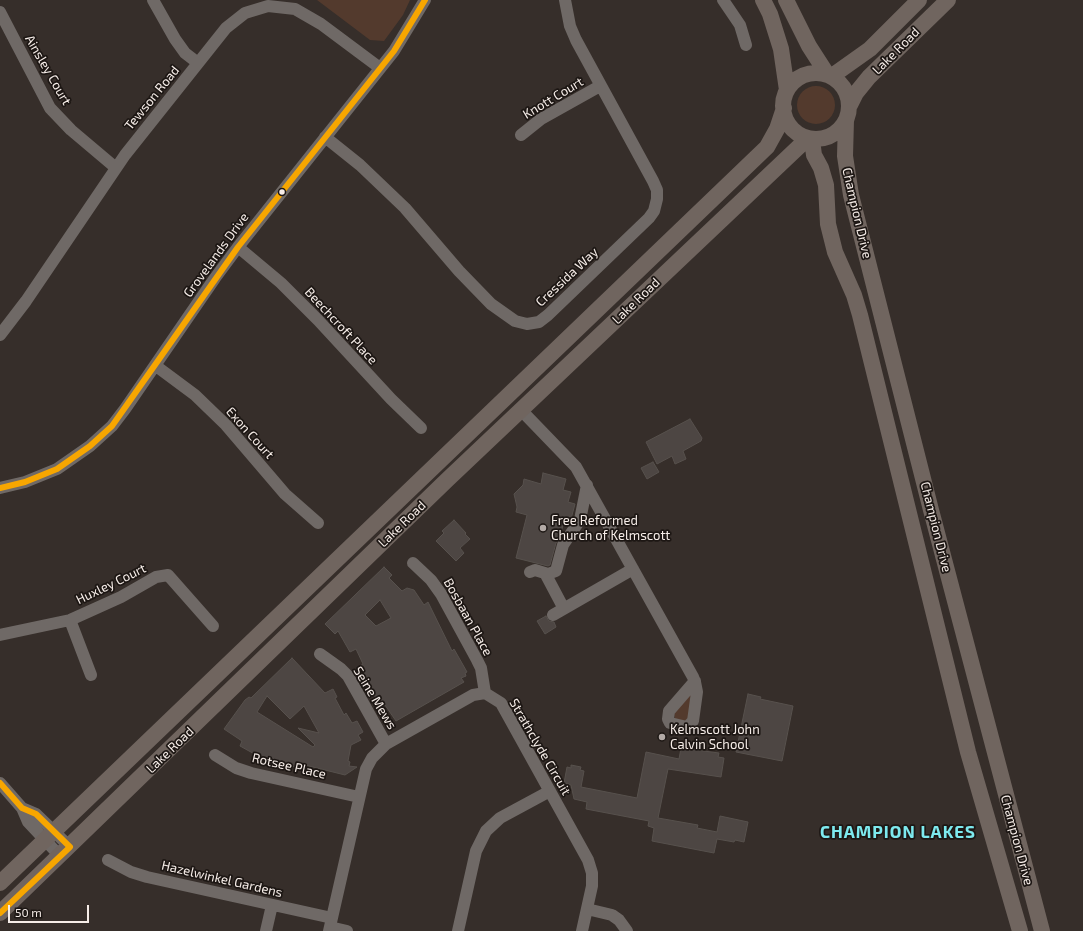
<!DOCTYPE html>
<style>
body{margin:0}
#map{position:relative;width:1083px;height:931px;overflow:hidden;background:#362e2a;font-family:"Exo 2",sans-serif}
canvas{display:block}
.scale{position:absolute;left:8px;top:905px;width:81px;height:18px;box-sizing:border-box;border:2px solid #f6ede8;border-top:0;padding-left:5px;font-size:12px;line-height:14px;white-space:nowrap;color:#f6ede8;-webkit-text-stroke:3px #1d1714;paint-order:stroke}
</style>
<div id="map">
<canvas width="1083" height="931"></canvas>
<div class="scale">50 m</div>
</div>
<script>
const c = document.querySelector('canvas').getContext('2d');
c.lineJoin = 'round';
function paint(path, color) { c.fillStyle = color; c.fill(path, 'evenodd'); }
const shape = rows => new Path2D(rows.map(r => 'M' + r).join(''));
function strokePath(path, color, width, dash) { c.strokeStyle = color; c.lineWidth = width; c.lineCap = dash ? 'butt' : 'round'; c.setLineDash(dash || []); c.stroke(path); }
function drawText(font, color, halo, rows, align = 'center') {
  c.font = font + ' "Exo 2",sans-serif'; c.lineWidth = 3.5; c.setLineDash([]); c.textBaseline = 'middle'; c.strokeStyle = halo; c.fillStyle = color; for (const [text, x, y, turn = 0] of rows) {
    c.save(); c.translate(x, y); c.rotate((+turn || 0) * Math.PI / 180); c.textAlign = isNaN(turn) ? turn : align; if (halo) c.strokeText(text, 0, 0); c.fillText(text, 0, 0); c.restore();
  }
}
const green = shape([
 [317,0,410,0,403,15,384,41,370,40],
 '797 105a19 19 0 1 1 38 0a19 19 0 1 1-38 0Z',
 [691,694,689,718,685,721,675,719,674,713]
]);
const building = shape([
 [690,419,702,438,701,441,683,451,686,459,675,464,672,456,657,464,646,442,690,419],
 [653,462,659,472,647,479,641,468,653,462],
 [543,473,566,479,563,490,571,492,568,502,575,504,571,519,565,518,560,536,556,543,550,565,548,566,516,558,527,515,516,512,517,507,514,494,523,485,524,479,541,484,543,473],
 [454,520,466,533,465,534,470,539,460,548,464,553,456,561,436,541,444,533,442,531,454,520],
 [384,567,392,575,389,578,402,591,407,588,414,590,424,605,428,602,452,651,454,649,467,672,465,673,466,676,461,678,464,682,396,721,385,705,381,707,369,686,371,685,360,666,363,664,356,649,350,652,338,631,335,634,325,624,384,567],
 [380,600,391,618,376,626,365,615,380,600],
 [546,616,549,621,554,622,556,627,545,634,537,621,546,616],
 [292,658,325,693,333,689,337,697,335,698,344,715,346,713,352,723,357,721,363,732,358,735,361,740,351,745,348,761,350,762,349,766,357,767,345,775,297,763,296,767,267,761,240,746,242,741,224,729,245,700,249,697,251,698,292,658],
 [267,696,290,719,304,706,319,733,298,728,315,745,313,747,257,712,267,696],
 [748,694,761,697,760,699,793,706,782,761,736,752,748,694],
 [681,748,719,753,718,757,724,758,721,777,668,769,658,818,698,825,697,828,717,832,720,816,748,822,744,842,735,840,734,842,717,839,714,853,652,841,654,828,648,826,649,821,586,809,587,802,574,799,571,785,564,783,567,767,571,768,571,765,581,767,580,770,584,771,581,787,637,798,646,752,679,759,681,748]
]);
const minor = shape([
 [153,0,175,39,185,53,198,63],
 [723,0,740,25,746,45],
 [0,12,50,108,71,130,116,168],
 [521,135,541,119,600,86],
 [325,137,360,165,405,208,459,271,491,304,515,321,527,324,539,322,548,315,649,218,654,211,657,199,657,190,653,181,576,40,570,26,565,0],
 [238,247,281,283,318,320,391,399,421,428],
 [0,335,26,301,125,155,226,28,245,13,268,6,295,9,321,24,380,68],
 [156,366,195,395,226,425,285,494,318,523],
 [521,410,576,467,693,677,695,682,697,692,693,721,687,727,670,723,668,719,669,711,695,681],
 [0,488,25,482,57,469,90,446,112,426,125,409,215,278,238,247,394,51,425,0],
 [413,563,431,580,441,594,477,660,481,668,485,693],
 [530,572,535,570,548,574,556,571,563,545,580,520,587,485],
 [545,573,563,607],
 [553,615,633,569],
 [70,620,91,675],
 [0,635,70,620,121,597,156,577,168,575,213,626],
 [320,654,341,669,348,676,386,744],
 [215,755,236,768,251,773,359,797],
 [0,783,22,808,28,822,60,856],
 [22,808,36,814,70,847],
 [108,860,131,872,147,877,332,918],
 [587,909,612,915,619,920,627,931],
 [330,927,347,931],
 [266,931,272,905],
 [329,931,366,769,372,758,386,744,473,695,485,693,501,703,588,860,592,873,592,886,582,931],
 [458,931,476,851,486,831,500,818,550,791]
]);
const major = shape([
 [763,0,770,14,781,49,787,90],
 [786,0,809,46,827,74],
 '783 106a33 33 0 1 1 66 0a33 33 0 1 1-66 0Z',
 [832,76,870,49,919,0],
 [850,105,856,93,869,77,948,0],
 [846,120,845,156,851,195,931,510,1042,931],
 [812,140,814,155,821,168,826,185,828,224,835,252,854,295,860,315,968,752,1020,931],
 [0,883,767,147,777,129,784,108],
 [0,913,447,480,807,139]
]);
const bus1 = shape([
 [0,488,25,482,57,469,90,446,112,426,238,247,394,51,425,0],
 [0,783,22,808,36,814,70,847,0,913]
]);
const markers = [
 [282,192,3.5,"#f6ede8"],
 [543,528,4,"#b3aaa6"],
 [662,737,4,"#b3aaa6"]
];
const streetNames = [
 ["Lake Road",896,51,-45],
 ["Ainsley Court",48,70,60],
 ["Tewson Road",152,98,-51],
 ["Knott Court",553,98,-31],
 ["Champion Drive",857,213,77],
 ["Grovelands Drive",216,255,-54],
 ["Cressida Way",567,277,-43],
 ["Lake Road",636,301,-44],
 ["Beechcroft Place",341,326,47],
 ["Exon Court",250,433,48],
 ["Lake Road",402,524,-44],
 ["Champion Drive",936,527,76],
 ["Huxley Court",111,584,-26],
 ["Bosbaan Place",468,617,61],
 ["Seine Mews",375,698,59],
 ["Strathclyde Circuit",540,747,60],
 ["Lake Road",170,750,-44],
 ["Rotsee Place",289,766,13],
 ["Champion Drive",1017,840,75],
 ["Hazelwinkel Gardens",222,879,13]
];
const poiNames = [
 ["Free Reformed",551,521],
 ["Church of Kelmscott",551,536],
 ["Kelmscott John",670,730],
 ["Calvin School",670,745]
];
const districtNames = [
 ["CHAMPION LAKES",898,832]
];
paint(green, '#533a2d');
paint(building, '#4d4643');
strokePath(building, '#57514d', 1);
strokePath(minor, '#6f6966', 12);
strokePath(major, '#70655f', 16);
strokePath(bus1, '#f7a600', 6);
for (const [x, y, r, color] of markers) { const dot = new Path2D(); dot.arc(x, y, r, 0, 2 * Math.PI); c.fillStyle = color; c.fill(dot); strokePath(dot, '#1d1714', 1.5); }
drawText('13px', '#f6ede8', '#1d1714', streetNames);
drawText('13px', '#f6ede8', '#1d1714', poiNames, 'left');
c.letterSpacing = '1px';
drawText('bold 17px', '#7de9ee', '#1d1714', districtNames);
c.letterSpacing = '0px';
</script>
